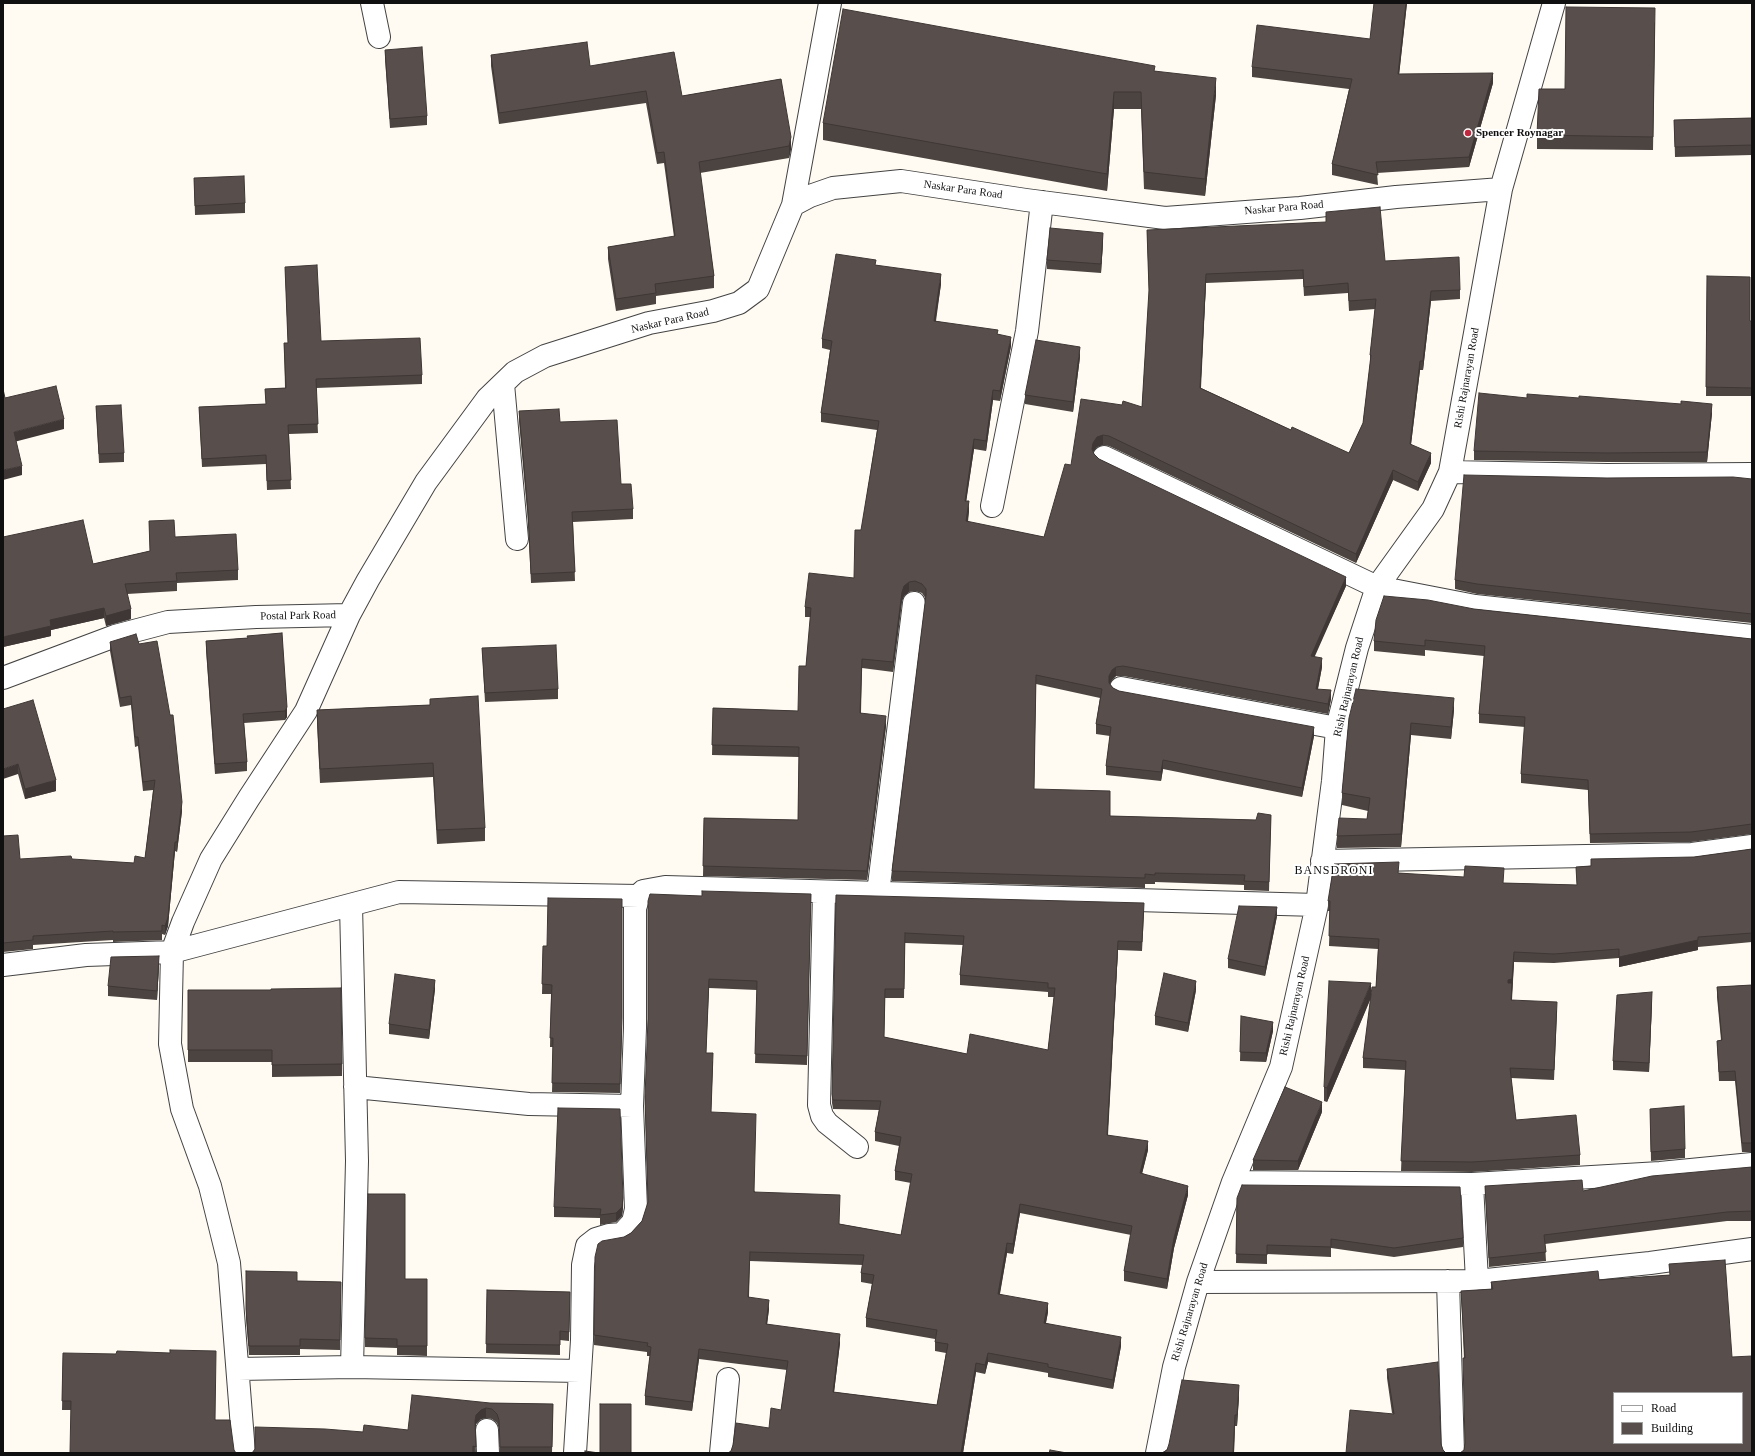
<!DOCTYPE html>
<style>
body{margin:0}
#map{position:relative;width:1755px;height:1456px;overflow:hidden;background:#fffbf2;font-family:"Times New Roman",serif}
canvas{display:block}
.frame{position:absolute;inset:0;border:4px solid #101010;pointer-events:none}
.legend{position:absolute;left:1613px;top:1392px;width:130px;height:52px;box-sizing:border-box;background:#fff;border:1px solid #9f9f9f;margin:0;padding:5px 7px;list-style:none;font-size:12px;color:#101010}
.legend li{display:flex;align-items:center;gap:8px;height:20px}
.legend b{width:20px;border:1px solid #9f9f9f}
</style>
<div id="map">
<canvas width="1755" height="1456"></canvas>
<div class="frame"></div>
<ul class="legend">
<li><b style="height:5px;background:#fff"></b>Road</li>
<li><b style="height:11px;background:#584f4c"></b>Building</li>
</ul>
</div>
<script>
const c = document.querySelector('canvas').getContext('2d');
c.lineJoin = 'round';
const shape = rows => new Path2D(rows.map(r => 'M' + r).join(''));
function strokePath(path, color, width, dash) { c.strokeStyle = color; c.lineWidth = width; c.lineCap = dash ? 'butt' : 'round'; c.setLineDash(dash || []); c.stroke(path); }
function paint(path, color) { c.fillStyle = color; c.fill(path, 'evenodd'); }
function drawText(font, color, halo, rows, align = 'center') {
  c.font = font + ' "Times New Roman",serif'; c.lineWidth = 4; c.setLineDash([]); c.textBaseline = 'middle'; c.strokeStyle = halo; c.fillStyle = color; for (const [text, x, y, turn = 0] of rows) {
    c.save(); c.translate(x, y); c.rotate((+turn || 0) * Math.PI / 180); c.textAlign = isNaN(turn) ? turn : align; if (halo) c.strokeText(text, 0, 0); c.fillText(text, 0, 0); c.restore();
  }
}
const minor = shape([
 [372,3,379,37],
 [793,205,830,3],
 [503,384,517,539],
 [1104,457,1377,587,1475,606,1752,636],
 [1450,472,1607,475,1752,474],
 [992,506,1027,331,1042,202],
 [3,678,115,636,168,622,256,617,349,615],
 [1121,688,1337,728],
 [1322,861,1692,854,1752,846],
 [824,892,819,1105,822,1116,827,1123,857,1147],
 [878,893,914,603],
 [351,905,357,1161,352,1367],
 [3,965,86,955,172,952,399,892,639,896],
 [355,1087,529,1104,632,1106],
 [1233,1182,1472,1184,1660,1173,1752,1164],
 [1472,1184,1477,1281],
 [1448,1281,1453,1453],
 [1198,1282,1477,1281,1650,1263,1752,1249],
 [238,1369,352,1367,580,1371],
 [487,1430,488,1453],
 [244,1453,229,1263,210,1186,182,1109,170,1044,172,952,183,922,211,859,249,798,306,711,349,615,368,580,426,482,487,399,515,372,545,356,649,323,713,311,739,303,758,289,793,205,810,196,833,188,901,181,1026,200,1165,218,1300,208,1396,197,1501,189],
 [575,1453,582,1340,583,1265,587,1246,596,1239,609,1235,622,1234,633,1222,636,1209,632,1106,635,1028,635,908,639,896,643,891,665,887,1317,905],
 [721,1453,728,1379],
 [1157,1453,1174,1367,1198,1282,1233,1182,1281,1067,1317,905,1333,781,1337,728,1357,648,1377,587,1433,509,1450,472,1501,189,1554,3]
]);
const wall = shape([
 [1407,3,1399,74,1493,83,1469,167,1377,173,1378,185,1332,175,1332,164,1349,89,1252,77,1252,67,1370,39],
 [1655,22,1653,150,1537,149,1537,135,1565,89],
 [385,50,427,116,427,125,390,128,385,59],
 [491,55,590,66,682,96,781,79,791,149,789,158,700,173,714,276,714,288,656,296,656,304,616,311,608,259,608,247,674,237,664,163,657,164,646,103,499,124,491,66],
 [1155,71,1216,95,1205,196,1144,189,1141,109,1114,109,1107,191,823,140,823,123],
 [1752,118,1752,155,1675,157,1674,120],
 [194,178,245,203,245,213,195,215],
 [1147,230,1385,261,1460,290,1460,299,1431,301,1423,370,1420,370,1411,444,1431,463,1418,491,1393,480,1356,563,1109,446,1103,445,1097,447,1093,452,1094,454,1099,459,1346,586,1314,656,1322,667,1318,689,1331,699,1328,714,1123,676,1116,676,1112,680,1110,684,1113,688,1119,691,1314,736,1302,797,1163,769,1161,781,1106,775,1106,766,1110,736,1096,734,1096,724,1100,698,1036,684,1034,789,1110,816,1256,820,1271,815,1269,891,1244,890,1244,885,1155,882,1155,884,1145,884,1145,888,892,881,892,871,926,600,926,599,922,593,915,591,909,592,904,596,902,601,893,672,862,668,861,713,886,726,867,880,703,876,704,818,798,820,799,757,712,755,713,708,798,711,806,666,811,617,805,617,805,607,854,578,877,430,821,422,821,413,830,350,822,348,822,339,876,265,941,284,936,321,998,334,1011,346,1000,401,993,400,986,451,974,449,966,501,969,511,968,522,1044,537,1071,465,1122,405,1142,407,1149,294],
 [1303,279,1304,296,1348,293,1349,311,1375,309,1370,355,1370,364,1363,423,1349,453,1291,430,1201,388,1206,283],
 [1103,242,1101,273,1047,269,1047,260],
 [285,267,321,341,422,375,422,384,316,388,318,433,289,434,291,489,267,490,266,464,202,467,199,407,266,404,265,389,285,388,284,343,288,343],
 [1707,276,1750,321,1752,321,1752,396,1706,396],
 [1080,357,1073,412,1025,404,1025,395],
 [1527,398,1712,413,1707,462,1607,462,1474,460,1474,451],
 [96,406,124,453,124,462,99,463],
 [519,411,560,422,633,509,633,519,573,522,575,581,531,583,528,521,519,421],
 [1607,478,1752,479,1752,623,1477,594,1455,589,1455,580],
 [149,521,175,537,238,570,238,580,177,583,177,591,127,594,131,619,106,626,104,618,51,630,51,636,3,647,93,564,150,551],
 [1474,609,1752,639,1752,834,1691,842,1590,843,1588,790,1521,783,1521,774,1525,727,1479,723,1479,714,1484,656,1425,650,1425,656,1374,651,1374,641],
 [282,633,287,717,285,720,244,723,247,762,247,771,215,774,206,650,206,641,247,638],
 [110,642,182,811,177,852,175,851,168,926,165,935,162,934,162,940,113,942,113,940,33,945,33,949,3,952,3,836,20,859,134,863,145,858,153,790,143,791,138,746,135,747,131,705,120,707,110,651],
 [482,648,558,689,558,699,485,702],
 [430,705,485,828,485,841,437,844,433,777,320,783,317,724,317,710],
 [3,709,56,791,25,799,18,774],
 [1454,710,1451,739,1411,735,1401,847,1337,848,1337,836,1367,819,1368,811,1342,805,1342,793,1349,718],
 [1752,849,1752,942,1698,947,1698,950,1619,967,1619,958,1554,963,1514,962,1512,1000,1557,1011,1554,1080,1511,1078,1516,1120,1580,1155,1580,1165,1472,1172,1401,1171,1405,1070,1363,1068,1363,1058,1371,998,1327,1102,1324,1101,1324,1087,1371,994,1376,987,1378,949,1329,946,1330,911,1328,911,1328,901,1399,873,1503,883,1577,885,1576,867,1694,857],
 [811,894,807,1065,755,1063,757,990,709,988,706,1053,713,1062,711,1112,755,1192,840,1224,901,1235,911,1183,895,1180,895,1171,899,1146,875,1141,875,1132,879,1110,833,1109,832,1103,836,895,1144,913,1142,951,1118,950,1108,1135,1148,1150,1142,1173,1188,1195,1174,1248,1167,1289,1124,1281,1124,1271,1131,1235,1020,1213,1013,1254,1007,1253,1000,1294,1048,1312,1046,1323,1121,1346,1113,1389,1048,1377,1048,1373,988,1362,985,1374,976,1372,963,1453,728,1453,769,1428,781,1410,787,1370,699,1359,692,1411,645,1405,645,1396,650,1356,647,1356,647,1352,594,1345,595,1257,624,1237,631,1233,642,1221,648,1203,645,1097,702,896],
 [905,943,963,945,960,975,960,985,1048,992,1048,997,1054,997,1048,1050,967,1054,884,1037,885,998,904,998],
 [750,1261,863,1265,861,1273,861,1282,872,1284,866,1318,866,1327,935,1339,935,1351,946,1353,937,1405,834,1392,840,1343,767,1324,769,1309,749,1297],
 [1277,916,1265,976,1228,968,1228,959],
 [543,946,622,1028,620,1093,552,1092,553,1047,550,1047,551,994,542,994],
 [159,965,157,1000,108,996,108,986],
 [1752,985,1752,1152,1742,1152,1735,1081,1719,1081,1717,1041,1721,1040,1717,997,1717,987],
 [435,989,429,1039,389,1034,389,1024],
 [188,990,271,990,342,1064,342,1076,272,1077,272,1062,188,1062],
 [1196,990,1188,1032,1155,1025,1155,1016],
 [1652,1002,1649,1072,1613,1070,1613,1061],
 [1241,1016,1273,1031,1266,1062,1240,1061],
 [1650,1109,1685,1149,1685,1158,1651,1161],
 [1322,1112,1298,1170,1253,1170,1253,1160],
 [1752,1167,1752,1221,1727,1221,1545,1244,1546,1261,1489,1267,1485,1186,1583,1191],
 [1237,1198,1463,1238,1463,1247,1394,1257,1331,1248,1331,1257,1267,1254,1267,1264,1236,1263],
 [554,1207,623,1208,622,1216,616,1222,600,1225,600,1218,554,1217],
 [1669,1264,1732,1357,1464,1450,1465,1444,1464,1358,1461,1291,1491,1289,1491,1282,1599,1280,1670,1275],
 [246,1271,297,1281,341,1282,340,1350,300,1349,300,1355,249,1355,246,1318],
 [405,1279,427,1279,427,1356,397,1355,397,1348,365,1347,365,1338],
 [487,1290,570,1292,569,1341,560,1340,560,1355,486,1353],
 [63,1353,216,1420,234,1450,71,1410,62,1410],
 [1387,1369,1441,1444,1443,1450,1392,1413,1387,1378],
 [1239,1396,1237,1426,1235,1426,1234,1453,1162,1453],
 [490,1403,553,1404,552,1453,500,1453,499,1429,497,1423,492,1419,486,1418,481,1419,476,1424,475,1429,476,1453,252,1453,363,1432,408,1430]
]);
const shadedWall = shape([
 [1406,3,1407,3,1398,85,1398,74],
 [1493,73,1493,83,1469,167,1469,157],
 [1216,78,1216,95,1205,196,1205,179],
 [1114,92,1114,109,1107,191,1107,174],
 [791,137,791,149,789,158,789,146],
 [1103,233,1103,242,1101,273,1101,264],
 [941,274,941,284,934,330,934,321],
 [1206,274,1206,283,1200,397,1200,388],
 [1431,291,1431,301,1423,370,1423,361],
 [1011,337,1011,346,1000,401,1000,391],
 [1080,347,1080,357,1073,412,1073,402],
 [1420,361,1420,370,1410,453,1410,444],
 [993,390,993,400,986,451,986,441],
 [1712,404,1712,413,1707,462,1707,452],
 [64,419,64,429,14,442,14,432],
 [1103,435,1103,445,1097,447,1093,452,1092,449,1093,443,1097,437],
 [974,439,974,449,965,510,965,501],
 [1431,453,1431,463,1418,491,1418,482],
 [22,466,22,475,3,480,3,470],
 [1393,470,1393,480,1356,563,1356,554],
 [969,501,969,511,966,531,966,521],
 [1346,577,1346,586,1311,665,1311,656],
 [909,582,909,592,904,596,902,601,893,672,893,662,902,592,904,586],
 [104,608,104,618,51,630,51,636,3,647,3,637,50,620],
 [131,609,131,619,106,626,106,616],
 [1322,658,1322,667,1316,698,1316,689],
 [1116,667,1116,676,1112,680,1109,685,1109,676,1112,670],
 [1331,690,1331,699,1328,714,1328,704],
 [1454,698,1454,710,1451,739,1451,727],
 [287,707,287,717,285,720,285,711],
 [886,716,886,726,867,880,867,871],
 [1411,723,1411,735,1401,847,1401,834],
 [1314,727,1314,736,1302,797,1302,788],
 [1163,760,1163,769,1161,781,1161,772],
 [18,764,18,774,3,779,3,769],
 [56,780,56,791,25,799,25,789],
 [182,802,182,811,177,852,177,842],
 [175,842,175,851,168,926,165,935,165,926],
 [1277,907,1277,916,1265,976,1265,967],
 [1698,940,1698,950,1619,967,1619,957],
 [1118,941,1118,950,1107,1144,1107,1135],
 [1514,952,1514,962,1511,1010,1511,1000,1508,990,1508,980],
 [159,956,159,965,157,1000,157,991],
 [435,980,435,989,429,1039,429,1030],
 [1196,981,1196,990,1188,1032,1188,1023],
 [1371,983,1371,997,1327,1102,1327,1088],
 [1652,992,1652,1002,1649,1072,1649,1063],
 [622,1018,622,1028,620,1093,620,1084],
 [1273,1022,1273,1031,1266,1062,1266,1053],
 [1322,1102,1322,1112,1298,1170,1298,1161],
 [1148,1141,1148,1150,1140,1182,1140,1173],
 [1188,1186,1188,1195,1174,1248,1167,1289,1167,1279,1174,1238],
 [623,1198,623,1208,622,1216,616,1222,616,1213],
 [1020,1204,1020,1213,1013,1254,1013,1244],
 [1007,1243,1007,1253,998,1303,998,1294],
 [769,1300,769,1309,766,1333,766,1324],
 [1048,1303,1048,1312,1044,1332,1044,1323],
 [840,1334,840,1343,833,1401,833,1392],
 [1121,1337,1121,1346,1113,1389,1113,1380],
 [699,1349,699,1359,692,1411,692,1402],
 [988,1353,988,1362,985,1374,985,1365],
 [976,1363,976,1372,963,1453,961,1453],
 [1239,1385,1239,1396,1237,1426,1237,1415],
 [486,1408,486,1418,481,1419,476,1424,475,1431,475,1421,476,1415,481,1410],
 [1235,1415,1234,1453,1233,1453]
]);
const building = shape([
 [1374,3,1406,3,1398,74,1493,73,1469,157,1376,162,1378,175,1332,164,1352,79,1252,67,1257,25,1370,39,1374,3],
 [1566,7,1655,8,1653,137,1537,135,1539,89,1565,89,1566,7],
 [843,9,1155,66,1154,71,1216,78,1205,179,1144,172,1141,92,1114,92,1107,174,823,123,843,9],
 [587,42,590,66,674,52,682,96,781,79,791,137,789,146,699,162,714,276,655,284,656,293,616,299,608,247,675,236,664,152,657,153,646,91,499,113,491,55,587,42],
 [422,47,427,116,390,119,385,50,422,47],
 [1752,118,1752,145,1675,147,1674,120,1752,118],
 [244,176,245,203,195,206,194,178,244,176],
 [1380,207,1385,261,1459,257,1460,290,1431,291,1423,361,1420,361,1410,444,1431,453,1418,482,1393,470,1356,554,1109,436,1103,435,1097,437,1093,443,1092,449,1094,454,1099,459,1346,577,1311,656,1322,658,1316,689,1331,690,1328,704,1123,666,1116,667,1112,670,1109,676,1109,683,1113,688,1119,691,1314,727,1302,788,1163,760,1161,772,1106,766,1111,727,1096,724,1102,689,1036,675,1034,789,1110,791,1110,816,1256,820,1258,813,1271,815,1269,882,1244,881,1245,875,1155,873,1155,875,1145,874,1145,878,892,871,926,595,926,589,922,584,915,581,909,582,904,586,902,592,893,662,862,659,860,713,886,716,867,871,703,866,704,818,798,820,799,747,712,745,713,708,798,711,799,666,806,666,811,608,805,607,809,573,854,578,855,530,861,530,879,421,821,413,832,341,822,339,836,254,876,260,875,265,941,274,934,321,998,330,997,334,1011,337,1000,391,993,390,986,441,974,439,965,501,969,501,966,521,1044,537,1065,464,1071,465,1081,399,1122,405,1123,401,1142,407,1149,290,1147,230,1326,222,1326,212,1380,207],
 [1303,270,1304,287,1348,283,1349,301,1376,299,1370,355,1371,355,1363,423,1349,453,1292,427,1291,430,1200,388,1206,274,1303,270],
 [1050,228,1103,233,1101,264,1047,260,1050,228],
 [317,265,321,341,420,338,422,375,316,379,318,424,288,425,291,480,267,481,266,455,202,459,199,407,266,404,265,389,286,388,284,343,288,343,285,267,317,265],
 [1707,276,1750,277,1750,321,1752,321,1752,388,1706,387,1707,276],
 [1036,340,1080,347,1073,402,1025,395,1036,340],
 [56,386,64,419,14,432,22,466,3,470,3,389,5,398,56,386],
 [1479,393,1527,398,1527,394,1579,398,1579,396,1681,404,1681,401,1712,404,1707,452,1607,453,1474,451,1479,393],
 [121,405,124,453,99,454,96,406,121,405],
 [559,409,560,422,617,420,621,484,631,484,633,509,572,512,575,572,531,574,528,512,519,411,559,409],
 [1464,475,1607,478,1733,477,1752,479,1752,614,1477,584,1455,580,1464,475],
 [83,520,93,564,150,551,149,521,174,520,175,537,236,534,238,570,176,573,177,581,125,584,131,609,106,616,104,608,50,620,51,626,3,637,3,537,83,520],
 [1384,596,1428,600,1474,609,1752,639,1752,824,1691,832,1590,834,1588,780,1521,774,1525,717,1479,714,1485,646,1425,640,1425,646,1374,641,1376,620,1384,596],
 [282,633,287,707,285,711,243,714,247,762,215,764,206,641,248,638,247,636,282,633],
 [136,634,139,644,157,641,170,715,173,715,182,802,177,842,175,842,168,917,165,926,162,925,162,931,113,932,113,931,33,936,33,940,3,943,3,836,18,835,20,859,71,856,72,859,134,863,135,856,145,858,155,780,143,782,138,737,135,737,131,696,120,698,110,642,136,634],
 [556,645,558,689,485,693,482,648,556,645],
 [1356,689,1454,698,1451,727,1411,723,1401,834,1337,836,1339,818,1367,819,1370,798,1342,793,1349,718,1356,689],
 [478,696,485,828,437,830,433,763,320,769,317,710,430,705,430,699,478,696],
 [33,700,56,780,25,789,18,764,3,769,3,709,33,700],
 [1752,849,1752,933,1698,937,1698,940,1619,957,1619,949,1554,954,1514,952,1512,979,1508,980,1508,983,1512,983,1511,1000,1557,1002,1554,1070,1510,1068,1516,1120,1576,1115,1580,1155,1472,1162,1401,1161,1406,1061,1363,1058,1372,987,1376,987,1379,939,1329,936,1330,901,1328,901,1334,864,1399,862,1398,873,1464,877,1465,866,1504,868,1503,883,1577,885,1576,867,1591,866,1591,859,1694,857,1752,849],
 [702,891,811,894,807,1056,755,1054,757,981,709,979,706,1053,713,1053,711,1112,756,1114,754,1192,840,1195,839,1224,901,1235,912,1174,895,1171,901,1137,875,1132,881,1101,833,1100,832,1094,836,895,1144,903,1142,942,1118,941,1107,1135,1148,1141,1140,1173,1188,1186,1174,1238,1167,1279,1124,1271,1132,1226,1020,1204,1013,1244,1007,1243,998,1294,1048,1303,1044,1323,1121,1337,1113,1380,1048,1367,1048,1364,988,1353,985,1365,976,1363,961,1453,728,1453,731,1451,733,1445,736,1423,769,1428,771,1408,781,1410,788,1361,699,1349,692,1402,645,1396,651,1347,647,1346,648,1343,594,1335,595,1257,598,1244,602,1241,624,1237,631,1233,642,1221,648,1202,645,1097,648,1019,648,901,650,894,702,896,702,891],
 [905,933,964,936,960,975,1048,983,1048,988,1055,988,1048,1050,970,1034,967,1054,884,1037,885,989,904,989,905,933],
 [750,1252,864,1255,861,1273,874,1275,866,1318,937,1330,935,1342,948,1344,937,1405,833,1392,840,1334,766,1324,769,1300,748,1297,750,1252],
 [548,898,622,899,622,1018,620,1084,552,1083,553,1038,550,1038,552,985,542,984,543,946,547,946,548,898],
 [1239,906,1277,907,1265,967,1228,959,1239,906],
 [159,956,157,991,108,986,111,957,159,956],
 [1164,973,1196,981,1188,1023,1155,1016,1164,973],
 [395,974,435,980,429,1030,389,1024,395,974],
 [1329,981,1371,983,1327,1088,1324,1087,1329,981],
 [1752,985,1752,1143,1742,1143,1735,1071,1719,1072,1717,1041,1722,1040,1717,987,1752,985],
 [341,988,342,1064,272,1065,272,1050,188,1050,188,990,271,990,271,989,341,988],
 [1652,992,1649,1063,1613,1061,1617,995,1652,992],
 [1241,1016,1273,1022,1266,1053,1240,1052,1241,1016],
 [1285,1087,1322,1102,1298,1161,1253,1160,1285,1087],
 [1684,1106,1685,1149,1651,1152,1650,1109,1684,1106],
 [558,1108,620,1109,623,1198,622,1207,616,1213,600,1215,601,1209,554,1207,558,1108],
 [1752,1167,1752,1211,1727,1212,1544,1235,1546,1252,1489,1258,1485,1186,1582,1180,1583,1191,1652,1176,1752,1167],
 [1242,1185,1460,1187,1463,1238,1394,1248,1331,1239,1331,1247,1267,1245,1267,1255,1236,1254,1237,1198,1242,1185],
 [368,1194,405,1194,405,1279,427,1279,427,1346,397,1346,397,1339,365,1338,368,1194],
 [1725,1260,1732,1357,1752,1356,1752,1453,1460,1453,1464,1450,1465,1443,1463,1358,1465,1358,1461,1291,1493,1289,1491,1282,1598,1271,1599,1280,1670,1275,1669,1264,1725,1260],
 [1614,1393,1742,1393,1742,1443,1614,1443,1614,1393],
 [246,1271,297,1272,297,1281,341,1282,340,1340,300,1339,300,1346,249,1346,246,1309,246,1271],
 [487,1290,570,1292,569,1332,560,1331,560,1345,486,1344,487,1290],
 [170,1350,216,1351,215,1420,230,1420,234,1450,236,1453,70,1453,71,1401,62,1401,63,1353,116,1354,117,1351,170,1353,170,1350],
 [1438,1362,1441,1444,1443,1450,1446,1453,1346,1453,1350,1410,1394,1414,1387,1369,1438,1362],
 [1182,1380,1239,1385,1237,1415,1235,1415,1233,1453,1162,1453,1167,1450,1169,1444,1182,1380],
 [412,1395,490,1403,553,1404,552,1447,500,1447,499,1420,497,1414,492,1409,486,1408,481,1410,476,1415,475,1421,476,1447,473,1446,473,1453,252,1453,255,1449,255,1427,325,1429,363,1432,364,1425,408,1430,412,1395],
 [600,1404,631,1404,631,1453,600,1453,600,1404],
 [1050,1450,1067,1453,1049,1453,1050,1450],
 [585,1451,599,1453,585,1453,585,1451]
]);
const markers = [
 [1468,133,4,"#bf283f"]
];
const poiNames = [
 ["Spencer Roynagar",1476,133]
];
const streetNames = [
 ["Naskar Para Road",963,190,8],
 ["Naskar Para Road",1284,208,-5],
 ["Naskar Para Road",670,321,-13],
 ["Rishi Rajnarayan Road",1467,378,-80],
 ["Postal Park Road",298,616,-1],
 ["Rishi Rajnarayan Road",1349,687,-77],
 ["Rishi Rajnarayan Road",1295,1006,-77],
 ["Rishi Rajnarayan Road",1190,1312,-73]
];
const neighbourhoodNames = [
 ["BANSDRONI",1334,871]
];
strokePath(minor, '#434343', 24);
strokePath(minor, '#fff', 22);
paint(wall, '#4c4441');
paint(shadedWall, '#3e3735');
paint(building, '#584f4c');
strokePath(building, '#3e3735', 1);
for (const [x, y, r, color] of markers) { const dot = new Path2D(); dot.arc(x, y, r, 0, 2 * Math.PI); c.fillStyle = color; c.fill(dot); strokePath(dot, '#fff', 1.5); }
drawText('bold 11px', '#101010', '#fff', poiNames, 'left');
drawText('11px', '#101010', '#fff', streetNames);
c.letterSpacing = '1px';
drawText('12px', '#101010', '#fff', neighbourhoodNames);
c.letterSpacing = '0px';
</script>
